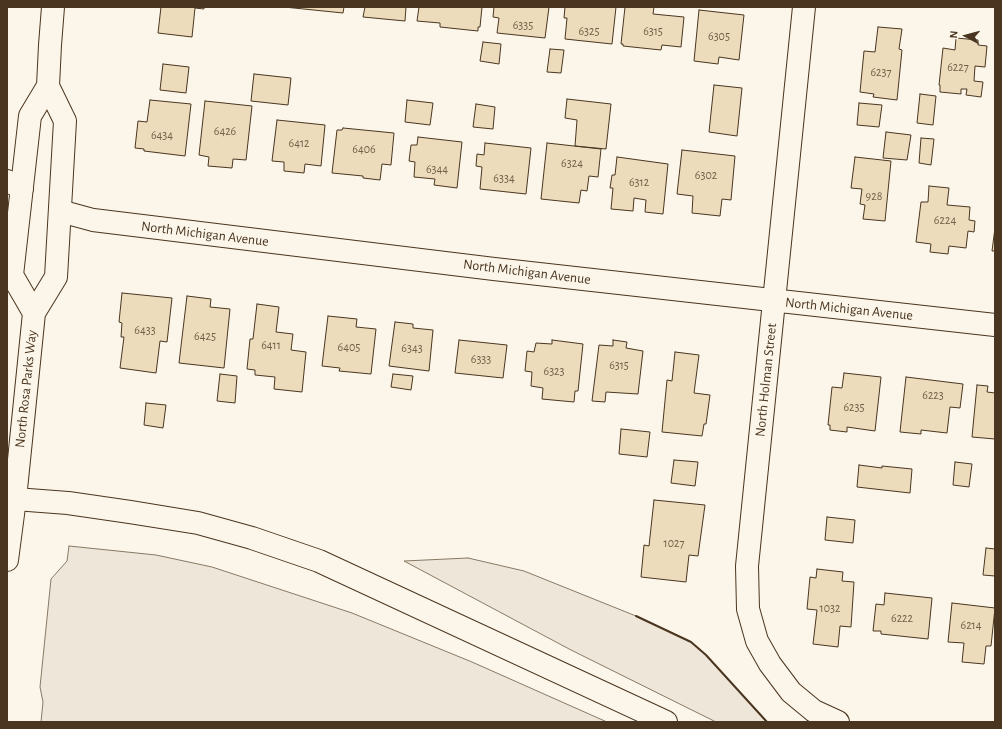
<!DOCTYPE html>
<style>
body{margin:0}
#map{position:relative;width:1002px;height:729px;overflow:hidden;background:#fbf6e9;font-family:"Alegreya Sans",sans-serif}
canvas{display:block}
.frame{position:absolute;inset:0;border:8px solid #4a3520;pointer-events:none}
.north{position:absolute;left:946px;top:16px;width:40px;height:40px;-webkit-text-stroke:3px #fbf6e9;paint-order:stroke;rotate:276deg;font-size:11px;font-weight:700;line-height:16px;text-align:center;color:#4a3520}
.north::after{content:'';display:block;margin:auto;width:14px;height:18px;background:#4a3520;clip-path:polygon(50% 0,100% 100%,50% 72%,0 100%)}
</style>
<div id="map">
<canvas width="1002" height="729"></canvas>
<div class="frame"></div>
<div class="north">N</div>
</div>
<script>
const c = document.querySelector('canvas').getContext('2d');
c.lineJoin = 'round';
function paint(path, color) { c.fillStyle = color; c.fill(path, 'evenodd'); }
const shape = rows => new Path2D(rows.map(r => 'M' + r).join(''));
function strokePath(path, color, width, dash) { c.strokeStyle = color; c.lineWidth = width; c.lineCap = dash ? 'butt' : 'round'; c.setLineDash(dash || []); c.stroke(path); }
function drawText(font, color, halo, rows, align = 'center') {
  c.font = font + ' "Alegreya Sans",sans-serif'; c.lineWidth = 3; c.setLineDash([]); c.textBaseline = 'middle'; c.strokeStyle = halo; c.fillStyle = color; for (const [text, x, y, turn = 0] of rows) {
    c.save(); c.translate(x, y); c.rotate((+turn || 0) * Math.PI / 180); c.textAlign = isNaN(turn) ? turn : align; if (halo) c.strokeText(text, 0, 0); c.fillText(text, 0, 0); c.restore();
  }
}
const green = shape([
 [69,546,156,555,212,567,352,613,472,662,607,722,41,722,43,702,40,687,51,579,67,561,69,546],
 [468,558,524,571,636,616,691,642,706,655,767,722,716,722,571,650,404,561,468,558]
]);
const building = shape([
 [161,7,204,7,204,9,195,8,192,37,158,33,161,7],
 [284,7,344,7,343,13,284,7],
 [365,7,406,7,405,21,363,17,365,7],
 [419,7,482,7,480,27,478,27,478,31,440,27,440,23,417,21,419,7],
 [494,7,549,7,545,38,497,33,499,18,493,17,494,7],
 [565,7,616,7,612,44,565,39,567,18,564,18,565,7],
 [625,7,654,7,653,14,684,17,681,47,662,45,661,50,623,46,623,44,621,44,625,7],
 [699,10,744,15,739,60,719,57,718,64,694,61,699,10],
 [878,27,902,29,899,49,902,50,897,100,873,97,874,94,860,92,864,51,875,52,878,27],
 [956,38,978,40,978,45,987,46,985,67,975,66,974,81,983,82,981,97,966,95,967,89,961,89,961,94,940,92,940,85,939,85,943,48,955,50,956,38],
 [483,42,501,44,499,64,480,61,483,42],
 [550,49,564,50,561,73,547,72,550,49],
 [163,64,189,67,186,93,160,90,163,64],
 [254,74,291,78,288,105,251,101,254,74],
 [714,85,742,88,737,136,709,132,714,85],
 [920,94,936,96,933,125,917,123,920,94],
 [567,99,611,104,606,149,575,146,577,120,565,118,567,99],
 [150,100,191,104,185,156,144,151,144,149,135,148,138,121,147,122,150,100],
 [407,100,433,103,430,125,405,122,407,100],
 [205,101,252,106,246,160,233,159,232,168,208,166,209,157,199,155,205,101],
 [859,103,882,105,879,127,857,125,859,103],
 [476,104,495,107,493,129,473,127,476,104],
 [277,120,325,125,321,166,305,164,304,173,284,171,284,162,272,161,277,120],
 [343,128,394,133,391,165,382,164,380,180,363,178,363,176,332,173,337,130,342,130,343,128],
 [886,132,911,135,907,160,883,158,886,132],
 [418,137,462,142,457,188,434,185,435,179,414,177,415,162,409,161,411,145,417,145,418,137],
 [921,138,934,139,931,165,919,163,921,138],
 [485,143,531,148,526,194,480,189,482,167,476,166,477,154,484,155,485,143],
 [547,143,601,149,598,177,589,176,587,191,581,190,579,203,541,199,547,143],
 [682,150,735,156,731,200,722,199,720,216,692,213,693,196,677,194,682,150],
 [617,157,668,164,663,214,645,212,646,200,634,198,633,211,611,209,613,188,610,188,612,175,615,175,617,157],
 [855,157,891,161,885,221,863,219,865,205,860,204,862,189,851,188,855,157],
 [929,186,949,188,947,205,970,207,969,220,975,221,974,232,968,231,966,248,949,246,948,254,930,252,931,244,916,242,921,202,928,202,929,186],
 [995,228,995,251,992,251,995,228],
 [122,293,172,298,167,342,160,341,156,373,120,368,124,337,121,337,122,323,119,322,122,293],
 [187,296,211,299,210,307,230,309,224,368,179,363,187,296],
 [257,304,279,307,276,332,293,334,291,350,306,352,302,392,274,389,275,377,255,375,255,370,247,369,250,339,253,339,257,304],
 [328,316,357,319,356,327,376,329,371,374,339,371,340,368,322,366,328,316],
 [395,322,413,324,413,328,433,330,429,371,389,366,395,322],
 [459,340,507,345,503,378,455,373,459,340],
 [552,340,583,344,578,391,575,391,574,402,542,399,543,388,531,386,532,372,525,371,527,351,534,352,536,343,552,344,552,340],
 [613,340,627,342,626,348,643,351,638,394,606,392,605,402,592,401,599,345,613,346,613,340],
 [675,352,699,355,694,393,710,395,706,424,704,424,702,436,662,432,667,380,672,381,675,352],
 [844,373,881,377,875,431,847,427,847,432,830,430,830,425,828,425,832,387,842,388,844,373],
 [220,374,237,376,235,403,217,401,220,374],
 [393,374,413,376,411,390,391,387,393,374],
 [906,377,963,384,960,408,950,407,947,433,921,430,921,434,900,432,906,377],
 [977,385,988,386,987,392,995,393,995,439,972,437,977,385],
 [146,403,166,405,163,428,144,425,146,403],
 [621,429,650,432,647,457,619,454,621,429],
 [674,460,698,462,695,486,671,483,674,460],
 [955,462,972,464,969,487,953,485,955,462],
 [859,465,882,468,882,466,912,469,910,493,857,487,859,465],
 [654,500,705,505,698,556,689,555,686,582,641,577,644,545,649,546,654,500],
 [827,517,855,520,853,543,825,540,827,517],
 [986,548,995,549,995,576,983,575,986,548],
 [817,569,843,572,842,581,854,582,851,627,840,626,838,647,813,644,817,610,807,609,810,577,816,578,817,569],
 [885,593,932,598,928,639,881,634,881,631,873,631,876,604,884,605,885,593],
 [952,603,995,608,991,646,986,646,984,664,962,662,964,643,948,642,952,603]
]);
const minor = shape([
 [804,7,747,566,748,609,757,641,770,664,791,692,814,711,838,722],
 [7,181,22,188],
 [60,211,93,220,494,269,995,325]
]);
const tertiary = shape([
 [34,313,12,275,30,116,48,86],
 [15,499,34,313,56,277,65,121,48,86,50,45,53,7]
]);
const secondary = shape([
 [7,499,15,499,7,560]
]);
const motorway = shape([
 [15,499,68,503,130,512,198,523,252,538,319,561,666,722]
]);
const wall = shape([
 [636,616,691,642,706,655,767,722]
]);
const numberNames = [
 ["6335",523,25],
 ["6325",589,31],
 ["6315",653,31],
 ["6305",719,36],
 ["6227",958,67],
 ["6237",881,72],
 ["6426",225,131],
 ["6434",162,135],
 ["6412",299,143],
 ["6406",364,149],
 ["6324",572,163],
 ["6344",437,169],
 ["6302",706,175],
 ["6334",504,178],
 ["6312",639,182],
 ["928",874,196],
 ["6224",945,220],
 ["6433",145,330],
 ["6425",205,336],
 ["6411",271,345],
 ["6405",349,347],
 ["6343",412,348],
 ["6333",481,359],
 ["6315",619,365],
 ["6323",554,371],
 ["6223",933,395],
 ["6235",854,407],
 ["1027",674,543],
 ["1032",830,608],
 ["6222",902,618],
 ["6214",971,625]
];
const streetNames = [
 ["North Michigan Avenue",205,234,7],
 ["North Michigan Avenue",527,272,7],
 ["North Michigan Avenue",849,309,6],
 ["North Holman Street",766,380,-84],
 ["North Rosa Parks Way",26,389,-84]
];
paint(green, '#ede6d9');
strokePath(green, '#887966', 1);
paint(building, '#ecdcbc');
strokePath(building, '#4a3520', 1);
strokePath(minor, '#4a3520', 24);
strokePath(tertiary, '#4a3520', 24);
strokePath(secondary, '#4a3520', 24);
strokePath(motorway, '#4a3520', 24);
strokePath(minor, '#fbf6e9', 22);
strokePath(tertiary, '#fbf6e9', 22);
strokePath(secondary, '#fbf6e9', 22);
strokePath(motorway, '#fbf6e9', 22);
strokePath(wall, '#4a3520', 2);
drawText('12px', '#725f47', null, numberNames);
drawText('14px', '#4a3520', '#fbf6e9', streetNames);
</script>
